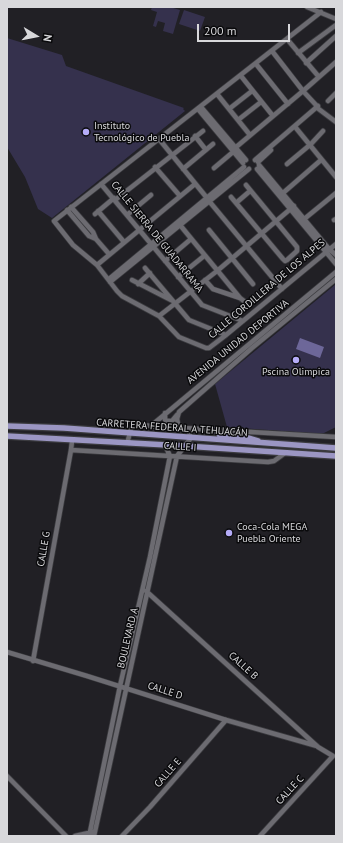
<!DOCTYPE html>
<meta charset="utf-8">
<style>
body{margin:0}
#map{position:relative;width:343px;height:843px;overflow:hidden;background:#212025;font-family:"PT Sans",sans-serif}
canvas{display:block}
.frame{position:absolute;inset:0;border:8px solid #d8d8db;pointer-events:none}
.north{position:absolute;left:16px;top:16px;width:40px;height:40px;-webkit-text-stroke:3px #0a0a0c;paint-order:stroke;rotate:100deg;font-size:11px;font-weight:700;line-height:16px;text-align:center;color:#d8d8db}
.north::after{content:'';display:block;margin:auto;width:14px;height:18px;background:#d8d8db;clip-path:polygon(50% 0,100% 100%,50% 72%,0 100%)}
.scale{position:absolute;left:197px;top:24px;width:93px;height:18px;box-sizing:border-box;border:2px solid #d8d8db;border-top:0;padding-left:5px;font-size:12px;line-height:14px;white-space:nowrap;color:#d8d8db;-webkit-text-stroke:3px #0a0a0c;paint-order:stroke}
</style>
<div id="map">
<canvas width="343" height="843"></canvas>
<div class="frame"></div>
<div class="north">N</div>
<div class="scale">200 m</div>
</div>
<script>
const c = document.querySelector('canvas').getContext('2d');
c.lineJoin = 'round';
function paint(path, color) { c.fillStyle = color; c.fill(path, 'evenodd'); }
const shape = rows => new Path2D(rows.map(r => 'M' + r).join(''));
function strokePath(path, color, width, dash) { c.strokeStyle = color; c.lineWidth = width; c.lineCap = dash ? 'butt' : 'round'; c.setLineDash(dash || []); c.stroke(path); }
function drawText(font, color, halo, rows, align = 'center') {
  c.font = font + ' "PT Sans",sans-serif'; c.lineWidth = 3; c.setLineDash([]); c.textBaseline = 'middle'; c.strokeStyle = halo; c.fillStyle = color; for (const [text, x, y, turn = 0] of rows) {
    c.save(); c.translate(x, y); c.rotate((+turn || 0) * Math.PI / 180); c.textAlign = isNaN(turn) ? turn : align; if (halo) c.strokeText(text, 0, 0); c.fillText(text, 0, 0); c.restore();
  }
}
const green = shape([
 [152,7,170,7,180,10,173,34,163,31,165,23,158,21,156,27,153,26,157,12,151,10],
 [184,10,205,17,200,31,179,24],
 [7,38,62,55,66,66,184,108,183,109,185,111,52,218,38,209,25,177,7,147],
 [336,284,336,427,322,434,227,427,215,384]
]);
const water = shape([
 [300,338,324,347,320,358,296,349]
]);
const minor = shape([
 [307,7,336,19],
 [321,12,54,221,73,245,97,265,117,291,122,296,159,316,179,337,206,348,209,348,226,335,336,244],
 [287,39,319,77],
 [272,51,303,91,316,105,316,107,336,122],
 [298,53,336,25],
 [306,63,336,36],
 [256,64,288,104],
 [241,76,273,116],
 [217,94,250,135],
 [328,101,336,93],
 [201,107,246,160],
 [198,109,243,163],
 [229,109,252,91],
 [238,120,261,102],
 [296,128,336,177],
 [195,136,206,150],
 [159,139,207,198],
 [235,148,303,91,336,62],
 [255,160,318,106],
 [258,162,271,150],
 [287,164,311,144,323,131],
 [259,165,329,249,336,255],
 [155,167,180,196],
 [214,168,233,152],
 [183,169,213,144],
 [257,169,336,264],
 [101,184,202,305,243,321],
 [283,193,321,160],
 [231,197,283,259,285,261,287,260,297,251,297,247,246,185],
 [115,200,203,131],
 [209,201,282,289],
 [236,203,250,191],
 [71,207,93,232,96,239,109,254],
 [67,210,89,236,96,239],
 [98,211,124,242],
 [95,214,114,198],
 [127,215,151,195],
 [303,220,336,193],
 [334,220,336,219],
 [180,225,240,298,244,301],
 [209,230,253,284],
 [165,261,191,239],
 [97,265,195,184],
 [145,268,189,320,226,335],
 [178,277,204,256],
 [109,279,244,167],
 [132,280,171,300],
 [205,280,213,289,240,298],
 [110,282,249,169],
 [138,284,150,273],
 [159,316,217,271,294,206],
 [165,413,165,420,168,421,172,421,177,415],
 [152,425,336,272],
 [129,443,128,440,131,429,133,426,138,425,183,428,336,437],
 [71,450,268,462,274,461,285,453],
 [146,591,318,747,333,756,260,836],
 [7,652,87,676,226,720,317,746],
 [33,661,71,450,72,441],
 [7,776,66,836],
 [75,836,93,832],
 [92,836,90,832,120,686,150,557,170,456,165,445],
 [94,836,177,456,191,438,189,432,178,424,177,419,179,412,252,348,336,279],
 [122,836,150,807,226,720]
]);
const major = shape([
 [7,426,64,428,336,448],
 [214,430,219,434,248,438,258,441],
 [7,436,185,446,336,456]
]);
const markers = [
 [86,132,4,"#b5acf8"],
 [296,360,4,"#b5acf8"],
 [229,533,4,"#b5acf8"]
];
const poiNames = [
 ["Instituto",94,126],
 ["Tecnológico de Puebla",94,138],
 ["Pscina Olimpica",296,372,"center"],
 ["Coca-Cola MEGA",237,527],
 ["Puebla Oriente",237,539]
];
const streetNames = [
 ["CALLE SIERRA DE GUADARRAMA",157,237,51],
 ["CALLE CORDILLERA DE LOS ALPES",267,289,-40],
 ["AVENIDA UNIDAD DEPORTIVA",238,342,-39],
 ["CARRETERA FEDERAL A TEHUACÁN",172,428,4],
 ["CALLE I",180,447,4],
 ["CALLE G",44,549,-80],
 ["BOULEVARD A",128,638,-77],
 ["CALLE B",243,666,42],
 ["CALLE D",165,691,18],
 ["CALLE E",168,773,-49],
 ["CALLE C",290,790,-47]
];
paint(green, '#35314d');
paint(water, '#6d6799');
strokePath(minor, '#3b3b3f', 6);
strokePath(major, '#3b3b3f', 8);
strokePath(minor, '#6c6b71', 4.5);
strokePath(major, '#9b96c3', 5.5);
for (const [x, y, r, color] of markers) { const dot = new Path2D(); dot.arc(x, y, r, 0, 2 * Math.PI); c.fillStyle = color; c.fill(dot); strokePath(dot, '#0a0a0c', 1.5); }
drawText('10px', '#d8d8db', '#0a0a0c', poiNames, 'left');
drawText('10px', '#d8d8db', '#0a0a0c', streetNames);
</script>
